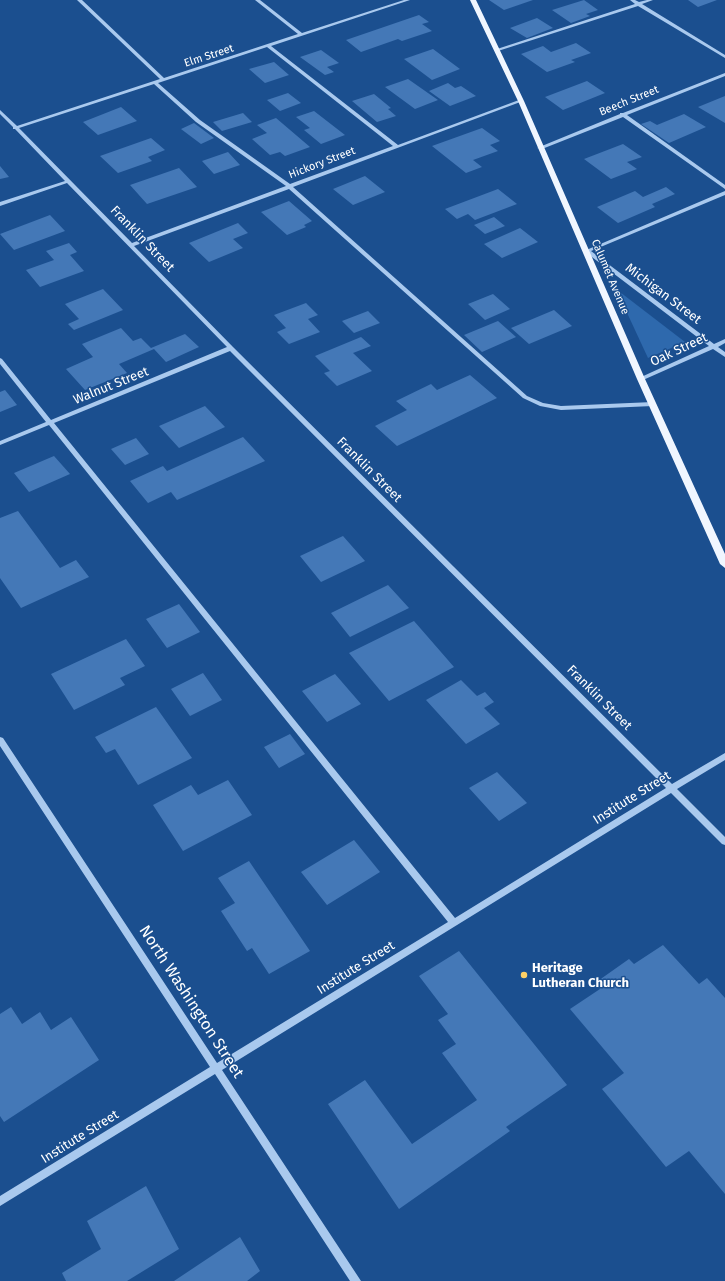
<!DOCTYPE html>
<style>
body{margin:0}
canvas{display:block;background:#1b4f8f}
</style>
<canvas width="725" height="1281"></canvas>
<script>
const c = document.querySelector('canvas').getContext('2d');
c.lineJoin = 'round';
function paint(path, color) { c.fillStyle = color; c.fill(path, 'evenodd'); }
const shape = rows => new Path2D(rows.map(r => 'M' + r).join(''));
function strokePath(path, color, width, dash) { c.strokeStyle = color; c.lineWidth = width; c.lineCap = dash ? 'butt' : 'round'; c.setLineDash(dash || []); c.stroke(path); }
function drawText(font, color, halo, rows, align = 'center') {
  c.font = font + ' "Fira Sans",sans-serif'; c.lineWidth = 3; c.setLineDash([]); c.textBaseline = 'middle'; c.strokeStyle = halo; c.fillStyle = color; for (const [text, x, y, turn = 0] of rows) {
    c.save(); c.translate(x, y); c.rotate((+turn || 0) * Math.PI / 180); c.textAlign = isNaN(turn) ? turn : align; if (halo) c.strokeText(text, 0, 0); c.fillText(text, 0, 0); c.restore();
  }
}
const green = shape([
 [616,289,685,342,648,358]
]);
const building = shape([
 [489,0,533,0,504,10],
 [584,0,598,10,586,14,590,16,571,23,552,10],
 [688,0,717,0,698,7],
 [419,15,429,22,422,24,432,31,402,41,398,39,361,52,346,40],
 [537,18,553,28,527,38,510,28],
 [576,43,591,53,571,60,575,62,547,72,521,54,543,46,551,52],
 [433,49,460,69,432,80,404,59],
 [321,50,339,63,327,67,334,72,325,75,300,57],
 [274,62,289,75,265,83,249,69],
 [408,79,438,100,415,109,385,87],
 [587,81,605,93,563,110,545,97],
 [448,83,455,88,461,86,476,96,450,106,429,91],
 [288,93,301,103,280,111,267,100],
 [374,94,391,108,388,109,396,116,377,122,352,101],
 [725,96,725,123,698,107],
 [121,107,137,121,98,135,83,122],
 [314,111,345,135,321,144,304,130,310,128,296,117],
 [243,113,252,122,222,131,213,122],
 [684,114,706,127,669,143,641,124,650,121,657,125],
 [276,118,310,147,285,156,280,152,270,155,252,139,267,133,257,125],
 [194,123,214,138,201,144,181,129],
 [482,128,500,141,490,145,498,151,473,160,482,167,466,173,432,146],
 [151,138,165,150,148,157,152,161,118,173,100,156],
 [623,144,642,157,627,162,637,169,611,179,584,159],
 [228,152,240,165,214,174,202,161],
 [0,166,9,177,0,179],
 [179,168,197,187,147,204,130,185],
 [365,176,385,192,353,205,333,189],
 [666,187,675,194,652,204,655,207,618,223,597,207,635,191,643,197],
 [498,189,517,204,475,220,468,214,457,219,445,209],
 [289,201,312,221,304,225,306,227,287,235,261,212],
 [50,215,65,231,14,250,0,234],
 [494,217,505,226,485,234,474,225],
 [238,223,248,233,233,239,243,248,209,262,189,243],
 [520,228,538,242,502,258,484,244],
 [69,243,77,252,70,255,84,271,40,287,26,270,54,260,46,251],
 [103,289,123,310,74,330,68,324,79,319,65,304],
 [493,294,510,309,485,320,468,304],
 [306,303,318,315,308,319,320,332,289,344,277,332,286,328,274,315],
 [554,310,572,326,529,344,511,328],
 [368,311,380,323,354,333,342,321],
 [498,321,516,337,482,352,464,335],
 [121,328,133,341,141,338,151,348,185,334,199,347,166,362,154,349,119,364,127,373,85,390,66,369,93,357,82,344],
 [361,337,371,346,353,353,372,371,337,386,324,373,330,371,315,356],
 [470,375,497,398,397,446,375,426,407,410,396,401,431,384,437,390],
 [5,390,17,405,0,412,0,392],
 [205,406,225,427,179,448,159,426],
 [243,437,265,461,177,500,171,492,148,503,130,481,163,466,167,471],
 [136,438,149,454,125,465,111,449],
 [54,456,70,474,29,492,14,473],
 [18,511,60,568,76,560,89,577,21,608,0,578,0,518],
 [343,536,365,561,321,582,300,556],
 [388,585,409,608,350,637,331,613],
 [179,604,200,632,167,648,146,619],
 [414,621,454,667,389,701,349,653],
 [126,639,145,666,120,678,125,685,74,710,51,674],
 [203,673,222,700,190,716,171,689],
 [335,674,361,704,327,722,302,691],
 [461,680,477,696,485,692,494,702,484,708,500,724,466,744,426,700],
 [156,707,192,758,138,785,115,749,106,753,95,737],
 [290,734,305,754,279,768,264,747],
 [497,772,527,803,499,821,469,788],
 [228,780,252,815,183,851,153,805,191,785,198,795],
 [354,840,380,872,327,905,301,872],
 [249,861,310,951,269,974,252,948,247,951,221,911,235,903,218,878],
 [663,945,699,984,707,978,725,998,725,1194,689,1151,666,1167,602,1089,624,1073,570,1009,600,989,595,983,629,959,634,964],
 [459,951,567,1085,506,1127,510,1131,399,1209,328,1104,365,1080,412,1144,477,1100,442,1053,456,1044,438,1020,448,1014,419,976],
 [11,1007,22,1024,40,1012,51,1030,71,1017,99,1060,4,1122,0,1116,0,1014],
 [146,1186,179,1249,127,1281,66,1281,62,1273,101,1249,87,1221],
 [240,1237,260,1271,247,1281,174,1281]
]);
const minor = shape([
 [77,0,82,0,164,78,298,34,255,0,260,0,302,33,404,0,410,0,271,46,398,145,519,100,523,101,293,187,527,396,543,403,561,406,653,402,656,404,653,406,561,410,540,406,523,398,289,189,134,246,233,347,672,784,725,753,725,760,677,789,725,837,725,845,722,844,671,793,222,1070,361,1281,350,1281,215,1074,0,1206,0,1196,210,1067,0,746,0,737,3,738,217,1063,448,922,49,425,0,445,0,441,46,422,0,364,0,358,2,359,51,420,227,347,67,183,0,206,0,202,65,181,15,129,13,129,13,127,0,114,0,110,17,126,160,79,77,0],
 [267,47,393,146,290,184,200,120,158,83,267,47],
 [154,84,196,122,286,186,132,243,19,128,154,84],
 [230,351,666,788,455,918,54,423,230,351],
 [630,0,635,0,639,2,647,0,653,0,642,4,725,55,725,58,638,6,498,51,494,50,635,4,630,0],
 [725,73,725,76,627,115,725,185,725,189,623,117,542,149,537,148,620,114,620,113,623,113,725,73],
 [725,191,725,195,591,251,714,344,725,339,725,343,718,347,725,352,725,357,713,349,643,380,639,380,639,378,709,346,584,251,725,191]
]);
const major = shape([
 [470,0,476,0,524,101,645,379,725,554,725,568,720,564,637,379,518,101,470,0]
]);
const markers = [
 [524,975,4,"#ffd166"]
];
const farStreetnames = [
 ["Elm Street",209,56,-18],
 ["Beech Street",629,101,-22],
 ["Hickory Street",322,163,-21],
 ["Calumet Avenue",610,277,67]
];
const streetNames = [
 ["Franklin Street",142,239,46],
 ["Michigan Street",663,294,37],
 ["Oak Street",679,350,-25],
 ["Walnut Street",111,386,-22],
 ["Franklin Street",369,470,45],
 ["Franklin Street",599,698,45],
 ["Institute Street",632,798,-32],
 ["Institute Street",356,968,-32],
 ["Institute Street",80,1137,-32]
];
const poiNames = [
 ["Heritage",532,968],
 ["Lutheran Church",532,983]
];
const nearStreetnames = [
 ["North Washington Street",191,1002,57]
];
paint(green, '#2e69ad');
paint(building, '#4478b7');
paint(minor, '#a9c9ee');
paint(major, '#f0f6ff');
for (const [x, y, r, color] of markers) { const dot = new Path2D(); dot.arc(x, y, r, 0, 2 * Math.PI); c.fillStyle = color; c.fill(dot); strokePath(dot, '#1b4f8f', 1.5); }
drawText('11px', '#fff', '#1b4f8f', farStreetnames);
drawText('13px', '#fff', '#1b4f8f', streetNames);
drawText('bold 13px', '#fff', '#1b4f8f', poiNames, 'left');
drawText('16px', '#fff', '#1b4f8f', nearStreetnames);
</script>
